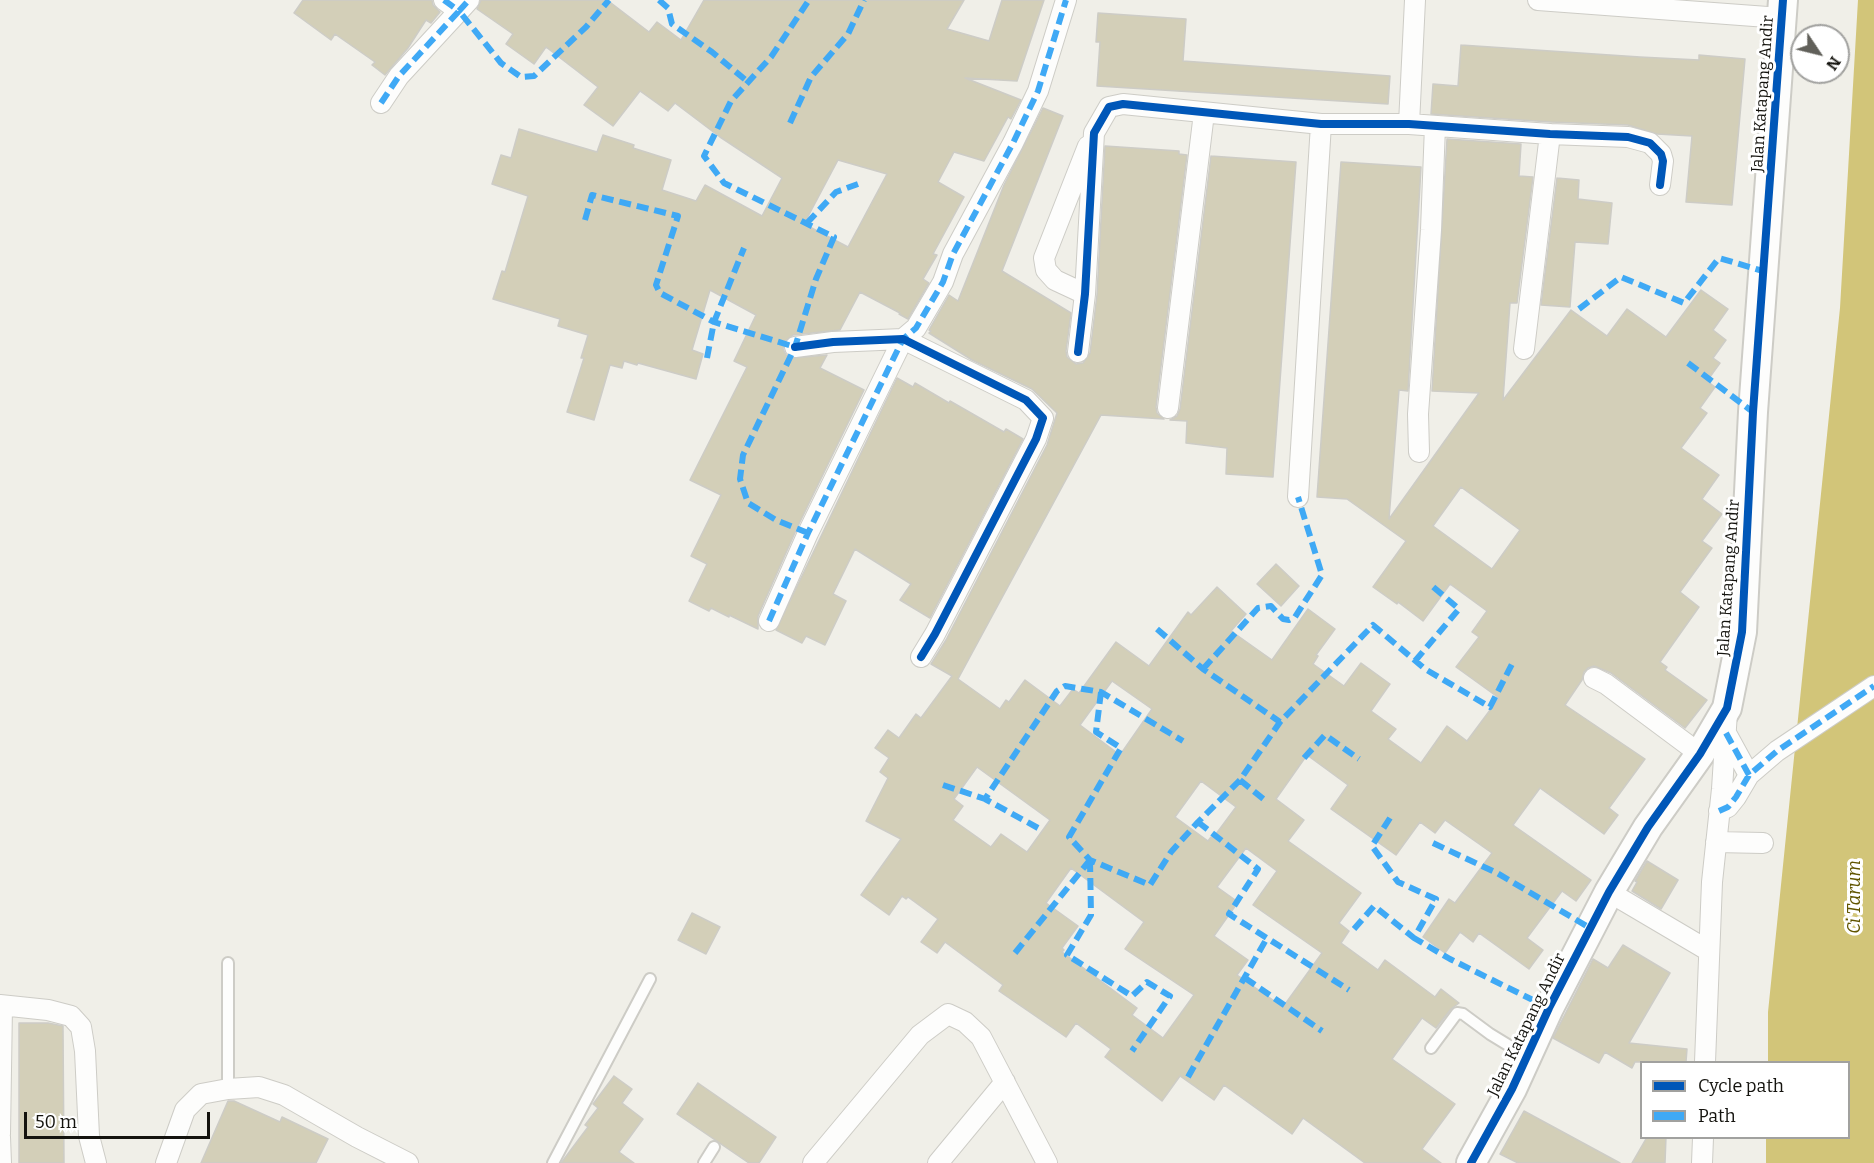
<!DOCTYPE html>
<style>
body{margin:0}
#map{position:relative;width:1874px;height:1163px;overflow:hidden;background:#f0efe8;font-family:Bitter,serif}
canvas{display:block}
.legend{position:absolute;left:1640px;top:1061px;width:210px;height:78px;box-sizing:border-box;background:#fff;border:2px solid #a1a19f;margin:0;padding:8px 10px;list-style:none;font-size:18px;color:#14130e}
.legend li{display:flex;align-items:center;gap:12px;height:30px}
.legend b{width:30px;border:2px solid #a1a19f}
.north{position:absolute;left:1790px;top:24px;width:60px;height:60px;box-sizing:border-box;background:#fff;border:2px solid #a1a19f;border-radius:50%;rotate:125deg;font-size:16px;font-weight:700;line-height:24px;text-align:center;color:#14130e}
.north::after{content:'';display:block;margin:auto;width:21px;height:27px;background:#61605a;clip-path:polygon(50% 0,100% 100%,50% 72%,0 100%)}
.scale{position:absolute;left:24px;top:1112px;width:186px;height:27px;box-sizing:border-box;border:3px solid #14130e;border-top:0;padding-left:8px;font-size:18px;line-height:21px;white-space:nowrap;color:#14130e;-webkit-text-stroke:4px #fff;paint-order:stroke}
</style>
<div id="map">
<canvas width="1874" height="1163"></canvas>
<ul class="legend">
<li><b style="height:8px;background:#0057b8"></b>Cycle path</li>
<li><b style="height:8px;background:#3fa9f5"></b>Path</li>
</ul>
<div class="north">N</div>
<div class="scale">50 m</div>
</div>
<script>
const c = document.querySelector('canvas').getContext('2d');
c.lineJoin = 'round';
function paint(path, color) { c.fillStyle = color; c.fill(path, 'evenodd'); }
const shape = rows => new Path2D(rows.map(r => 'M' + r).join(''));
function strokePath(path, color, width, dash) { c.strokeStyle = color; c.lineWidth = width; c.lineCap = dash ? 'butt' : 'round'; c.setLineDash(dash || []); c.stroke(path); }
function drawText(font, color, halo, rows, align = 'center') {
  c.font = font + ' Bitter,serif'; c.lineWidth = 6; c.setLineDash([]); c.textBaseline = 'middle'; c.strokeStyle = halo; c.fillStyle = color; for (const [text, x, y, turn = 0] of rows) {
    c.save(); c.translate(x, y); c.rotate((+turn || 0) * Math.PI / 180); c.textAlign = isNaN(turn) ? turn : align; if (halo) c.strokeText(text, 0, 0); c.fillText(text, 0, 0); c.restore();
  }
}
const water = shape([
 [1858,0,1874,0,1874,1163,1766,1163,1766,1138,1848,1138,1848,1062,1768,1062,1768,1012,1840,308]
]);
const building = shape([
 [303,0,432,0,433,5,440,12,431,23,426,20,408,48,385,75,372,65,375,62,335,34,331,40,294,13,303,0],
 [481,0,607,0,649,32,657,22,681,40,704,0,964,0,947,29,989,41,1002,0,1044,0,1017,81,965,78,1021,100,1011,119,1008,117,984,161,954,152,938,182,964,197,933,254,937,255,923,279,929,283,908,319,899,314,900,313,860,292,840,330,793,335,784,342,783,349,786,355,791,358,827,355,820,368,864,390,797,528,758,616,758,629,729,615,729,617,711,608,709,611,689,601,707,564,691,556,721,495,690,480,747,367,734,361,756,315,710,290,692,350,703,354,696,379,638,363,637,365,624,361,622,368,610,365,594,420,567,412,584,358,581,358,588,335,558,326,560,319,493,299,502,271,505,272,528,196,492,184,501,155,511,158,519,129,597,152,603,135,634,145,633,148,671,160,662,190,696,201,705,185,762,216,782,178,720,137,675,103,668,111,640,91,613,126,584,105,598,87,546,47,534,64,506,44,513,34,477,9,481,0],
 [838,160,887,174,848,247,804,224,838,160],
 [1098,13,1186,19,1183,61,1390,76,1388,104,1097,86,1100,42,1096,42,1098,13],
 [1461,45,1640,57,1699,60,1699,55,1745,59,1732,205,1686,202,1692,136,1657,134,1628,125,1551,122,1431,114,1433,84,1458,86,1461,45],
 [1043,108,1063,116,1002,271,1071,313,1066,351,1067,357,1076,364,1083,363,1090,353,1097,295,1105,146,1179,151,1179,154,1187,155,1156,407,1157,413,1164,419,1101,415,958,679,1000,709,1006,700,1009,702,1025,680,1060,706,1073,689,1079,693,1116,642,1149,666,1188,612,1191,615,1217,587,1246,614,1231,631,1272,660,1308,609,1335,629,1316,655,1318,656,1313,664,1344,686,1361,663,1390,684,1371,711,1396,729,1388,739,1421,763,1447,726,1467,741,1499,698,1456,667,1479,637,1472,632,1487,611,1450,584,1423,621,1398,602,1397,604,1373,587,1406,541,1347,499,1317,497,1341,162,1421,167,1408,391,1399,390,1389,519,1479,393,1432,391,1447,139,1521,144,1519,176,1533,177,1517,303,1510,303,1503,400,1571,310,1607,336,1627,309,1666,337,1701,290,1728,309,1713,330,1726,340,1713,358,1720,363,1707,381,1715,387,1700,408,1707,413,1681,448,1719,475,1702,499,1722,514,1702,541,1712,548,1680,592,1699,607,1660,662,1667,667,1665,670,1707,700,1685,728,1611,673,1594,666,1588,668,1584,672,1582,680,1565,705,1645,759,1609,808,1618,815,1604,834,1540,788,1513,825,1591,880,1576,901,1562,891,1527,938,1543,950,1529,969,1479,933,1473,942,1460,932,1445,953,1423,937,1449,899,1455,903,1492,853,1445,820,1435,833,1420,822,1396,855,1331,809,1348,785,1307,755,1276,799,1304,820,1288,841,1361,893,1339,923,1349,931,1341,943,1378,970,1385,960,1435,997,1441,989,1459,1003,1451,1009,1436,1028,1422,1018,1392,1059,1455,1104,1422,1149,1441,1163,1365,1163,1303,1118,1292,1134,1224,1085,1214,1100,1180,1076,1162,1101,1105,1057,1111,1049,1076,1023,1066,1037,999,991,1003,985,945,942,937,953,921,942,938,919,908,897,906,899,902,896,889,915,861,895,901,839,866,821,888,778,880,772,889,758,875,748,888,730,899,738,916,714,921,718,952,676,931,664,946,640,1047,445,1057,413,1032,389,972,360,929,333,931,331,929,330,949,295,958,301,1004,185,1043,108],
 [1461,487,1520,530,1492,569,1433,526,1461,487],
 [1112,681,1152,709,1120,755,1080,725,1112,681],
 [977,767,1050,820,1027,852,1001,834,991,847,953,820,963,806,954,799,977,767],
 [1201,781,1236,807,1213,838,1211,837,1208,841,1175,817,1201,781],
 [1246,848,1277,871,1253,905,1322,953,1283,1007,1237,975,1248,960,1214,936,1238,902,1217,887,1246,848],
 [1071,868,1144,922,1125,949,1194,995,1163,1038,1132,1015,1137,1008,1062,952,1064,950,1062,948,1078,926,1046,903,1071,868],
 [1211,156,1296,162,1273,477,1226,474,1227,448,1186,443,1187,421,1170,420,1177,416,1180,409,1211,156],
 [1557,178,1579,180,1578,199,1612,203,1608,244,1575,242,1570,307,1541,305,1557,178],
 [897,378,913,387,915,383,949,403,950,401,1004,432,1006,429,1023,439,930,618,900,600,911,584,855,549,833,594,846,601,825,645,806,636,802,643,776,630,897,378],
 [1276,564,1299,586,1281,606,1257,584,1276,564],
 [1647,861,1678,880,1661,909,1632,891,1637,882,1635,881,1647,861],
 [692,913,720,927,706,954,678,940,692,913],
 [1623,945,1670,973,1629,1043,1687,1049,1686,1062,1635,1062,1632,1068,1605,1052,1599,1063,1553,1038,1593,959,1608,968,1623,945],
 [19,1023,48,1023,63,1026,64,1163,19,1163,19,1023],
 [614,1076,632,1089,622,1103,643,1119,619,1152,634,1163,561,1163,588,1127,585,1125,598,1108,593,1104,614,1076],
 [698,1083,776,1137,759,1163,749,1163,677,1114,698,1083],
 [228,1101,234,1101,280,1122,282,1117,328,1139,316,1163,201,1163,228,1101],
 [1524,1111,1620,1163,1518,1163,1500,1154,1524,1111],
 [1647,1137,1666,1137,1665,1163,1632,1163,1647,1137]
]);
const lane = shape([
 [1431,1048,1457,1013,1463,1014,1490,1034,1526,1056],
 [228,1089,228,963],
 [553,1163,650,979],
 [704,1163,714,1147]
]);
const street = shape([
 [444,0,459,11,469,0],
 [1538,0,1781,18],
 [381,103,399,76,459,11],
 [1409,124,1415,0],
 [1085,294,1055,280,1046,270,1044,258,1088,146],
 [795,347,833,342,903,339,1026,400,1043,418,1036,439,935,634,921,657],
 [1524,349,1550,134],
 [1078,352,1085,294,1094,133,1109,107,1123,104,1321,124,1409,124,1550,134,1628,137,1650,143,1661,154,1663,161,1660,185],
 [1168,408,1204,113],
 [1419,452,1418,414,1431,230,1435,126],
 [1298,497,1321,124],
 [769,621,808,533,903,339,916,328,943,282,953,254,1013,143,1038,91,1066,0],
 [1594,678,1606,684,1700,754],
 [1726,733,1749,775],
 [1719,811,1728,807,1736,797,1749,775,1777,751,1874,686],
 [1716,842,1763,843],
 [1609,892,1709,951],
 [0,1005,48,1010,71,1016,81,1027,85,1051,89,1136,96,1163],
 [1705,1062,1712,882,1722,789,1727,712],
 [0,1134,2,1006],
 [0,1137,1,1163],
 [166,1163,185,1110,201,1094,228,1089,259,1087,284,1095,357,1137,408,1163],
 [813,1163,920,1035,948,1014,965,1022,981,1037,1047,1163],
 [938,1163,1005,1082],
 [1702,1163,1703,1138]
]);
const secondary = shape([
 [1471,1163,1512,1089,1549,1008,1609,892,1648,827,1700,754,1727,708,1742,632,1753,412,1783,0]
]);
const quiet = shape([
 [444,0,459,11,469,0],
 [659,0,668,8,672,24,712,52,748,82],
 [381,103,399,76,459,11,501,63,521,77,534,76,586,27,609,0],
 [790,123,811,77,848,34,864,0],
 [585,220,592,195,678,216,656,285,660,293,714,322,795,347,800,347],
 [807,223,836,192,858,184],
 [1579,309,1621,277,1684,303,1719,258,1763,271],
 [707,358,714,322,744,248],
 [1688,363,1753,412],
 [808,533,776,520,748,503,740,479,743,455,795,347,816,279,834,237,724,183,704,156,731,101,771,57,809,0],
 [769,621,808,533,903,339,916,328,943,282,953,254,1013,143,1038,91,1066,0],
 [1157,629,1203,669,1280,722],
 [1415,661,1459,609,1431,585],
 [1203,669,1258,608,1271,606,1283,619,1289,620,1295,617,1322,575,1298,497],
 [1101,692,1096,732,1121,748,1069,837,1090,860,1150,885,1171,852,1198,822,1240,780,1280,722,1373,625,1425,669,1490,707,1512,664],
 [1726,733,1749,775],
 [1304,758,1325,735,1359,759],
 [1240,780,1267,802],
 [943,785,985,799],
 [1719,811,1728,807,1736,797,1749,775,1777,751,1874,686],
 [1390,818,1372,846,1398,882,1436,899,1414,938,1450,959,1549,1008],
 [1198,822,1258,869,1229,914,1349,990],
 [1038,828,985,799,1057,691,1065,686,1101,692,1183,741],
 [1433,843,1497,873,1590,928],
 [1090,860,1091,915,1067,955,1132,996,1147,982,1170,996,1132,1051],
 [1354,929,1374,906,1414,938],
 [1015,953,1090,860],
 [1245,978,1322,1031],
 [1188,1077,1267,938]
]);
const cycleway = shape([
 [795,347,833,342,903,339,1026,400,1043,418,1036,439,935,634,921,657],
 [1078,352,1085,294,1094,133,1109,107,1123,104,1321,124,1409,124,1550,134,1628,137,1650,143,1661,154,1663,161,1660,185],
 [1471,1163,1512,1089,1549,1008,1609,892,1648,827,1700,754,1727,708,1742,632,1753,412,1783,0]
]);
const streetNames = [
 ["Jalan Katapang Andir",1763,94,-86],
 ["Jalan Katapang Andir",1729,578,-86],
 ["Jalan Katapang Andir",1527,1025,-64]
];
const waterNames = [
 ["Ci Tarum",1855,897,-90]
];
paint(water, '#d2c579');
paint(building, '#d3cfb8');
strokePath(building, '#cdccc6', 1.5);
strokePath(lane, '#cdccc6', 14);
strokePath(street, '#cdccc6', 22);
strokePath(secondary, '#cdccc6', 32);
strokePath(lane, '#fdfdfc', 10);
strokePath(street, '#fdfdfc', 20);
strokePath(secondary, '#fdfdfc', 28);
strokePath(quiet, '#3fa9f5', 6, [12, 6]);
strokePath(cycleway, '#0057b8', 8);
drawText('16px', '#14130e', '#fff', streetNames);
drawText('italic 18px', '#615500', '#fff', waterNames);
</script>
